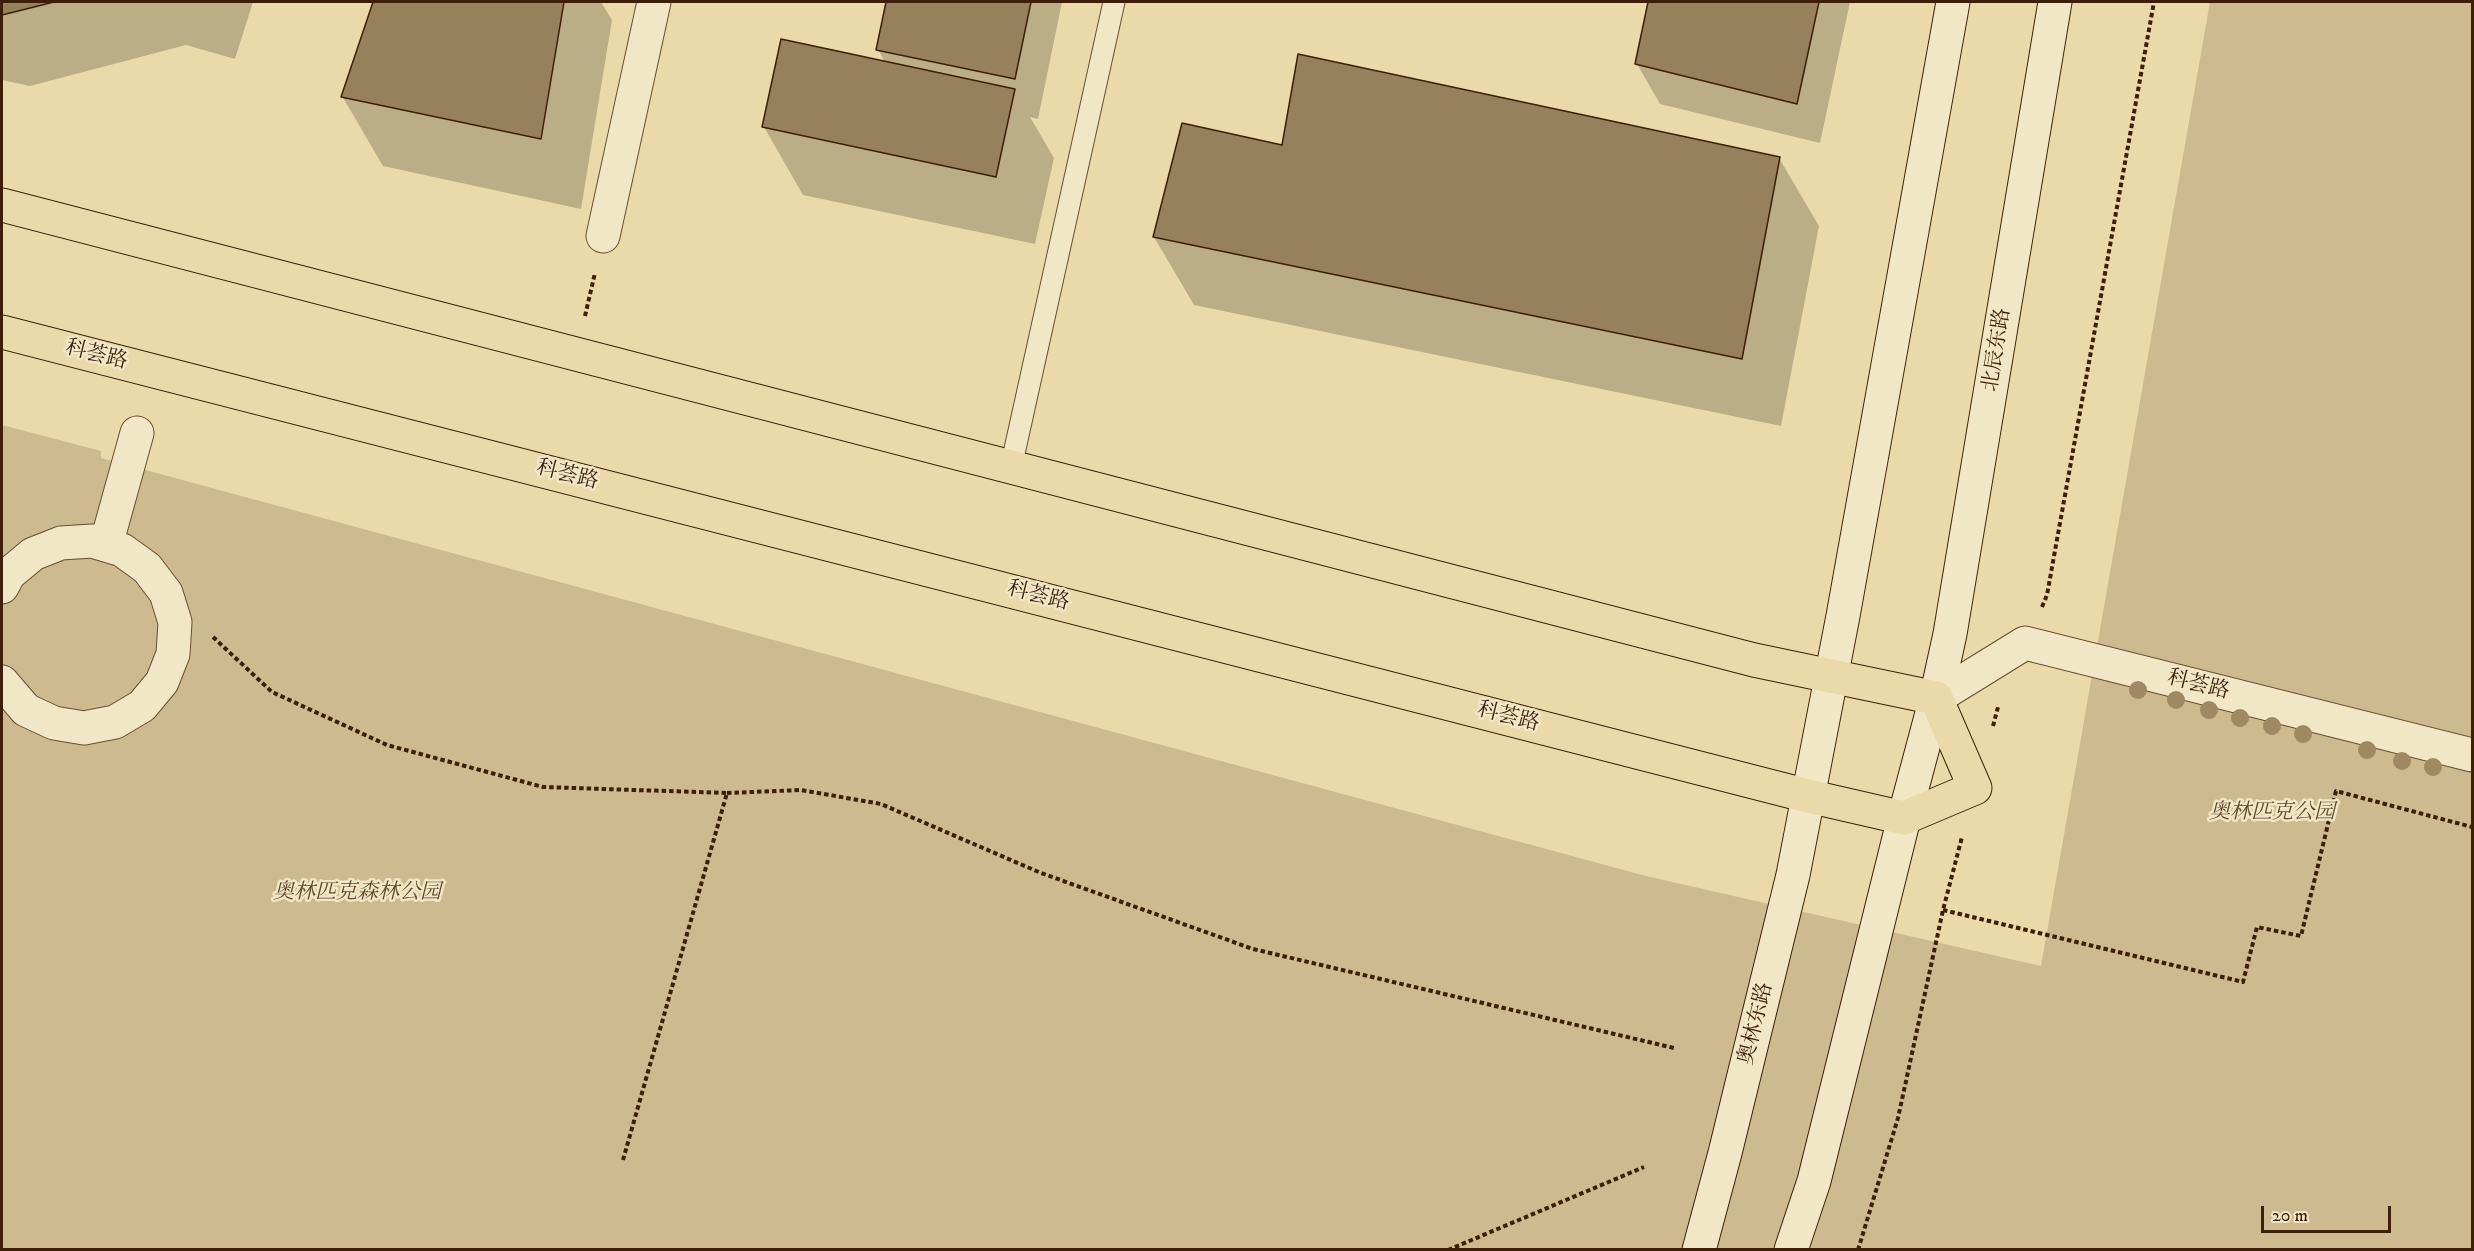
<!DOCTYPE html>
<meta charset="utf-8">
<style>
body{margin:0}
#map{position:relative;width:2474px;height:1251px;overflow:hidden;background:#eadaa9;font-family:"IM FELL DW Pica",serif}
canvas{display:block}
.frame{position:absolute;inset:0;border:3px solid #3d1f09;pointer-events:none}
.scale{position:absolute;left:2261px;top:1206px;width:130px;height:27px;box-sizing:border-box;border:3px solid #3d1f09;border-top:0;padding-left:8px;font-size:18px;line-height:21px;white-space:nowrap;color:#3d1f09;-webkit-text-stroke:4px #f1e7c7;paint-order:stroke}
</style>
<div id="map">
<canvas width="2474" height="1251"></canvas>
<div class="frame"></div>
<div class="scale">20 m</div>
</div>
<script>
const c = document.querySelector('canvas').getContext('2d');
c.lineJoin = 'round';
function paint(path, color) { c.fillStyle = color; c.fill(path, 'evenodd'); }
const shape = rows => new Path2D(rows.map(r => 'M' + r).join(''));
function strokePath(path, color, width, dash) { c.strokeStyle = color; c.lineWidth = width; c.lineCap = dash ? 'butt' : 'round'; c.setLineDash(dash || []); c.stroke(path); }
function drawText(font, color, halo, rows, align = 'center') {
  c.font = font + ' "IM FELL DW Pica","Noto Serif SC",serif'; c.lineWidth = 5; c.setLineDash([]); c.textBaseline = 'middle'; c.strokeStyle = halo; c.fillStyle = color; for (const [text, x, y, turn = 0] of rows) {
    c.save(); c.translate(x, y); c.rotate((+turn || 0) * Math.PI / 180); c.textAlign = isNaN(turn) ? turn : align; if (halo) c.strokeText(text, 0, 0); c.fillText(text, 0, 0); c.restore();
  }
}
const green = shape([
 [2210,2,2472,2,2472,1249,2,1249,2,425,101,451,101,458,1646,876,2041,966]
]);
const shadow = shape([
 [2,2,253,2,235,59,186,45,30,86,2,80],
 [375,2,601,2,612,20,581,209,383,166,342,96],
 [888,2,1062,2,1038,119,1030,117,1054,158,1035,244,803,195,764,127,885,63,878,49],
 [1650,2,1850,2,1820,143,1660,104,1637,64],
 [1283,146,1779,158,1819,226,1781,426,1194,305,1154,237]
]);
const building = shape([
 [2,2,54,2,2,15,2,2],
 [373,2,564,2,541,139,341,97,373,2],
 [886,2,1031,2,1015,79,876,50,886,2],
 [1648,2,1819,2,1797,104,1635,64,1648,2],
 [781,39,1015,89,996,177,762,127,781,39],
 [1298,54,1780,157,1742,359,1153,237,1182,123,1282,145,1298,54]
]);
const path = shape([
 [585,316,595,273],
 [2042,607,2047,595,2154,2],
 [213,637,272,692,387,745,543,787,727,793,623,1160],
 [1993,726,1998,707],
 [727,793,801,790,881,804,1041,873,1253,949,1674,1048],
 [1943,910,2243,982,2257,927,2301,936,2336,791,2472,827],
 [1448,1250,1644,1167],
 [1858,1250,1898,1118,1943,910,1962,837]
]);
const service = shape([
 [1011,467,1114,2]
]);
const minor = shape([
 [603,236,654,2],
 [106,545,137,433],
 [2,587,9,574,33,554,61,543,92,541,122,550,147,568,166,593,175,622,173,654,162,682,142,706,115,722,84,728,54,723,26,710,2,682],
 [1936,698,2025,643,2472,755]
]);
const secondary = shape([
 [1699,1250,1725,1153,1793,875,1843,616,1953,2],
 [1791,1250,1814,1181,1904,818,1936,698,1950,634,2055,2]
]);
const primary = shape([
 [2,205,1754,660,1936,698,1975,788,1904,818,1808,796,2,332]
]);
const trees = [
 [2138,690],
 [2176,700],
 [2209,710],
 [2240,718],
 [2272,726],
 [2303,734],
 [2367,750],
 [2402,761],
 [2433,767]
];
const streetNames = [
 ["北辰东路",1998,350,-81],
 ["科荟路",96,356,14],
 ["科荟路",567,476,14],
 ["科荟路",1038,597,14],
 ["科荟路",2198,686,14],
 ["科荟路",1508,718,14],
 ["奥林东路",1757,1024,-76]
];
const parkNames = [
 ["奥林匹克公园",2272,814],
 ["奥林匹克森林公园",357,894]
];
paint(green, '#cdba8e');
paint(shadow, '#0003');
paint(building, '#97805c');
strokePath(building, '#3d1f09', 1.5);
strokePath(service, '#684e31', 23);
strokePath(minor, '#684e31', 35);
strokePath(secondary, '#3d1f09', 35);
strokePath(primary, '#3d1f09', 35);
strokePath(path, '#3d1f09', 4, [4.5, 3]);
strokePath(service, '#f1e7c7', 21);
strokePath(minor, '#f1e7c7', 33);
strokePath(secondary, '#f1e7c7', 33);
strokePath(primary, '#eadaa9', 33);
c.fillStyle = '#9f8963';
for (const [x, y] of trees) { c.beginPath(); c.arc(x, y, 9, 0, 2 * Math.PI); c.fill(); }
drawText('21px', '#3d1f09', '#f1e7c7', streetNames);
drawText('italic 21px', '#61462a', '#f1e7c7', parkNames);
</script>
